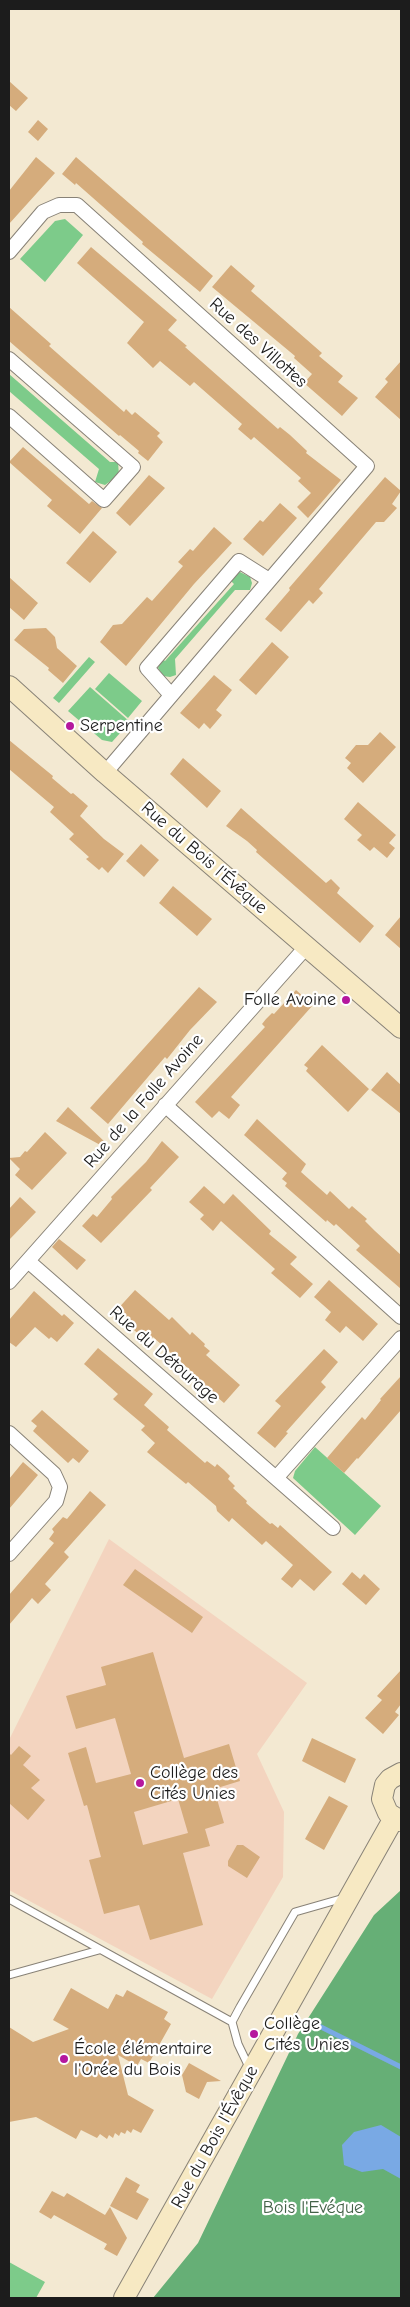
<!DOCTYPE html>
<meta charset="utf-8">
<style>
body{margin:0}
#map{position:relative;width:410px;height:2307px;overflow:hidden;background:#f3e9d2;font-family:"Comic Neue",sans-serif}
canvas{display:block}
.frame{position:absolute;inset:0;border:10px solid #1c1c1c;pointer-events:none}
</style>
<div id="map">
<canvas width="410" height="2307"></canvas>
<div class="frame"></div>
</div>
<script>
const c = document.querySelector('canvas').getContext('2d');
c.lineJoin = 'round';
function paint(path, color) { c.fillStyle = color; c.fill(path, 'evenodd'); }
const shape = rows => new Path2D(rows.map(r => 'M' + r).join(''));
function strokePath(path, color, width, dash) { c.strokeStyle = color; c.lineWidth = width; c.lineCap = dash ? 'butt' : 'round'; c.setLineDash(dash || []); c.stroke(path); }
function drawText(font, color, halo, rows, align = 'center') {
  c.font = font + ' "Comic Neue",sans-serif'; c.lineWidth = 4.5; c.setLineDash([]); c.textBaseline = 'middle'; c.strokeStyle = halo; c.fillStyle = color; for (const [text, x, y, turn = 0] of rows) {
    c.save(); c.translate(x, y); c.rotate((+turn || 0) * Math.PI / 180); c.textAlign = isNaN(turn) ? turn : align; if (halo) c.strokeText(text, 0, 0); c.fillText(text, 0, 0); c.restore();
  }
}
const built = shape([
 [109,1539,307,1683,257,1754,284,1812,283,1877,212,1999,9,1890,9,1740]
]);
const green = shape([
 [65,219,83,235,45,282,20,259,55,221],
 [9,374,110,462,118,462,119,475,105,485,95,482,99,469,9,391],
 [240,572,250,577,252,583,250,590,235,590,175,659,176,675,170,677,163,676,158,668,161,658,165,661,234,584,229,579,231,576],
 [89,657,95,662,59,703,53,698],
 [109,673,142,701,128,718,95,689],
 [90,687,130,722,112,742,102,740,68,711],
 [315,1447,381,1506,355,1535,293,1478,295,1471],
 [9,2262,45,2282,36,2298,9,2298]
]);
const forest = shape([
 [401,1890,401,2298,153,2298,198,2243,298,2034,374,1915]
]);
const water = shape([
 [381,2125,401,2137,401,2179,383,2169,362,2172,344,2165,342,2145,354,2132]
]);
const stream = shape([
 [317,2025,401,2067]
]);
const building = shape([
 [9,81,28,98,16,111,9,105],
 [38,120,48,129,38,141,28,132],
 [36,157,55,173,9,224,9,191],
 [76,157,213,276,200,292,142,244,143,242,76,183,75,185,62,174],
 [91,247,177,320,168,330,187,346,185,347,278,429,280,427,290,435,307,451,306,453,341,480,308,518,297,507,311,493,298,481,301,478,254,437,251,440,238,429,242,424,194,382,190,386,160,361,153,368,127,343,144,322,77,263],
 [231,265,255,286,251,291,322,353,319,356,343,376,338,382,358,398,342,416,304,383,312,374,294,358,295,356,212,287],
 [9,307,51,344,49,346,124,412,126,409,132,415,135,412,160,433,157,436,163,442,148,461,138,453,139,451,120,435,119,436,9,341],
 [401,361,401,420,375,397,388,382,385,379],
 [23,447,89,504,92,501,102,508,80,534,47,506,52,500,9,462],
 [149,475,165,488,130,526,116,513],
 [385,477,401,491,392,504,397,508,384,522,376,522,319,589,323,593,313,604,309,600,281,632,265,619,290,590,289,588],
 [280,503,297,518,263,556,243,539,260,520,263,522],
 [214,527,232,543,194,584,126,666,100,642,113,625,122,624,147,597,152,601,183,566,178,562,190,549,193,551],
 [93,531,117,552,90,583,66,563],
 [9,577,38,603,24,620,9,607],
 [46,628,55,637,57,648,77,666,63,683,48,670,49,668,14,640,24,629],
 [272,642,289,657,256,695,239,680],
 [214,675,232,690,216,710,222,715,210,729,204,723,199,729,180,713],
 [380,732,396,747,363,783,347,768,351,763,345,758,356,745,368,745],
 [9,740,53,776,52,778,71,794,73,793,88,806,80,816,104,839,124,854,108,873,102,867,99,870,86,859,89,857,69,839,74,834,50,812,54,807,9,769],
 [183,758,221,791,207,808,170,774],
 [358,802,396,835,389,843,395,848,387,858,374,847,370,851,357,840,362,835,344,819],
 [241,808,326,883,331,879,340,888,337,893,374,926,360,943,256,852,257,850,247,841,226,826],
 [141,844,159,860,144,877,126,861],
 [173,886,212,919,197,936,159,903],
 [401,916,401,949,385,935],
 [199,987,217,1002,190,1030,167,1059,165,1057,108,1124,90,1108],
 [296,990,313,1005,231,1097,240,1105,229,1119,219,1111,212,1118,195,1102,265,1027,262,1024,266,1019,272,1013,274,1014],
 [322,1045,369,1089,348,1112,306,1071,308,1068,304,1065],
 [387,1072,401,1085,401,1114,371,1090],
 [68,1107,106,1143,104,1147,56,1121],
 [257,1119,306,1164,301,1172,327,1195,330,1191,349,1209,352,1206,367,1219,365,1221,375,1231,401,1255,401,1289,356,1250,360,1246,336,1224,334,1226,327,1220,326,1222,285,1186,287,1183,282,1179,287,1173,244,1135],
 [45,1132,67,1153,32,1190,15,1175,20,1169,9,1158,20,1157,25,1151,27,1152],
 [162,1141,179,1157,150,1188,152,1190,101,1243,82,1226,93,1214,97,1217,112,1199,111,1197,146,1162],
 [204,1186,224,1204,233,1194,271,1231,269,1234,297,1257,290,1264,313,1284,300,1298,271,1273,275,1269,221,1221,213,1231,200,1219,204,1215,189,1202],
 [20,1197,36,1212,9,1240,9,1209],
 [59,1239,86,1260,77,1270,52,1247],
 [329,1280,378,1324,363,1341,346,1326,340,1333,325,1320,331,1312,314,1297],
 [135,1290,169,1320,172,1317,190,1335,192,1332,205,1344,204,1346,210,1351,206,1355,240,1385,224,1403,189,1373,191,1371,153,1337,148,1342,114,1313],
 [34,1291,62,1316,64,1314,74,1323,57,1342,51,1337,49,1339,35,1327,16,1347,9,1342,9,1320],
 [98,1348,153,1394,144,1405,169,1427,167,1430,205,1463,207,1461,215,1467,217,1464,224,1470,230,1476,228,1479,235,1486,233,1488,247,1501,246,1503,270,1524,272,1523,278,1528,280,1525,332,1572,314,1591,300,1579,292,1588,281,1579,293,1565,266,1541,262,1545,232,1518,229,1522,217,1511,216,1506,188,1482,186,1484,147,1452,155,1443,141,1430,145,1426,113,1399,118,1394,84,1364],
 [324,1349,338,1362,321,1382,326,1387,286,1432,288,1433,275,1448,257,1433,281,1406,275,1401],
 [401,1376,401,1410,358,1459,357,1458,344,1473,327,1458,362,1417,365,1420,381,1400,380,1399],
 [42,1410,89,1451,79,1463,73,1458,68,1463,33,1431,37,1426,31,1421],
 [23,1462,38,1475,9,1509,9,1479],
 [90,1491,106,1505,64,1552,69,1557,45,1584,51,1590,38,1604,32,1598,9,1625,9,1595,54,1543,49,1539,54,1532,52,1529,63,1517,67,1519],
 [135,1569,203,1617,192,1633,123,1585],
 [352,1572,360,1579,364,1574,380,1589,366,1605,342,1584],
 [153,1652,184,1758,229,1744,240,1781,214,1789,224,1823,205,1829,210,1846,183,1853,203,1925,150,1940,139,1905,104,1914,89,1860,101,1857,87,1805,84,1806,68,1753,86,1747,96,1783,131,1774,115,1718,76,1729,66,1696,106,1685,101,1667],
 [178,1799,188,1833,143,1845,134,1812],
 [401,1670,401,1704,395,1712,399,1715,383,1734,365,1718,382,1700,377,1696],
 [312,1738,356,1759,345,1783,302,1761],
 [19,1746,31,1756,23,1765,40,1780,31,1788,45,1800,28,1820,9,1803,9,1753,11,1755],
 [329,1796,348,1806,324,1850,305,1839],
 [237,1845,243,1845,260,1857,247,1878,228,1866,228,1861],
 [71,1988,108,2009,116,1994,123,1997,127,1990,168,2012,164,2019,171,2024,149,2063,141,2059,137,2066,118,2055,128,2095,154,2110,141,2133,133,2129,131,2133,127,2130,125,2134,121,2132,119,2136,115,2133,113,2138,109,2135,107,2139,100,2134,97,2138,81,2130,76,2139,36,2117,9,2122,9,2027,33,2042,69,2029,53,2020],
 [189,2063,221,2081,207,2082,199,2099,186,2092,182,2075],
 [126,2177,140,2185,136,2192,149,2199,137,2220,110,2206],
 [52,2191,64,2197,67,2193,105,2215,110,2207,127,2238,117,2256,104,2249,107,2244,54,2215,51,2219,39,2212]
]);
const lane = shape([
 [9,1899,232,2022],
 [9,1975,99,1950],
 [249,2067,238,2044,232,2022,240,2007,295,1912,344,1898]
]);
const street = shape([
 [9,252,43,212,59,205,77,205,367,466,105,773],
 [9,359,133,467,104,500,9,416],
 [171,695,147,668,239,561,269,580],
 [165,1105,401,1317],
 [28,1261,333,1528],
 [9,1282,307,946],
 [9,1433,54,1474,60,1487,56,1501,9,1554],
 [276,1478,401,1338]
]);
const secondary = shape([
 [9,686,105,773,401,1028],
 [401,1773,390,1779,385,1785,382,1799,388,1813,401,1821],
 [124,2298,394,1818]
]);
const markers = [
 [70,726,5,"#b5179e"],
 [346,1000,5,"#b5179e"],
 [140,1783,5,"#b5179e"],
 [254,2034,5,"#b5179e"],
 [64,2059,5,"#b5179e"]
];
const streetNames = [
 ["Rue des Villottes",258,343,42],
 ["Rue du Bois l'Évêque",204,858,41],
 ["Rue de la Folle Avoine",144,1101,-49],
 ["Rue du Détourage",164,1355,41],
 ["Rue du Bois l'Évêque",215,2137,-61]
];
const poiNames = [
 ["Serpentine",80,726],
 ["Folle Avoine",336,1000,"right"],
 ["Collège des",150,1773],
 ["Cités Unies",150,1794],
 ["Collège",264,2024],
 ["Cités Unies",264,2045],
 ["École élémentaire",74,2049],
 ["l'Orée du Bois",74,2070]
];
const parkNames = [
 ["Bois l'Evéque",313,2208]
];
paint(built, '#f3d4bf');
paint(green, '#7dcb8a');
paint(forest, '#66af76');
paint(water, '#79a9e4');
strokePath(stream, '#79a9e4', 5);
paint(building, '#d5ac7c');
strokePath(lane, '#888277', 9);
strokePath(street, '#888277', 16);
strokePath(secondary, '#888277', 22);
strokePath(lane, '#fff', 7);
strokePath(street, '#fff', 14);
strokePath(secondary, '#f7e9c3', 20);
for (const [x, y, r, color] of markers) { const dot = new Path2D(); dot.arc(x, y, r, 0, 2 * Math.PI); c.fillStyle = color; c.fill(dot); strokePath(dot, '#fff', 2); }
drawText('18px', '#1c1c1c', '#fff', streetNames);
drawText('18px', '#1c1c1c', '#fff', poiNames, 'left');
drawText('18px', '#436248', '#fff', parkNames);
</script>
